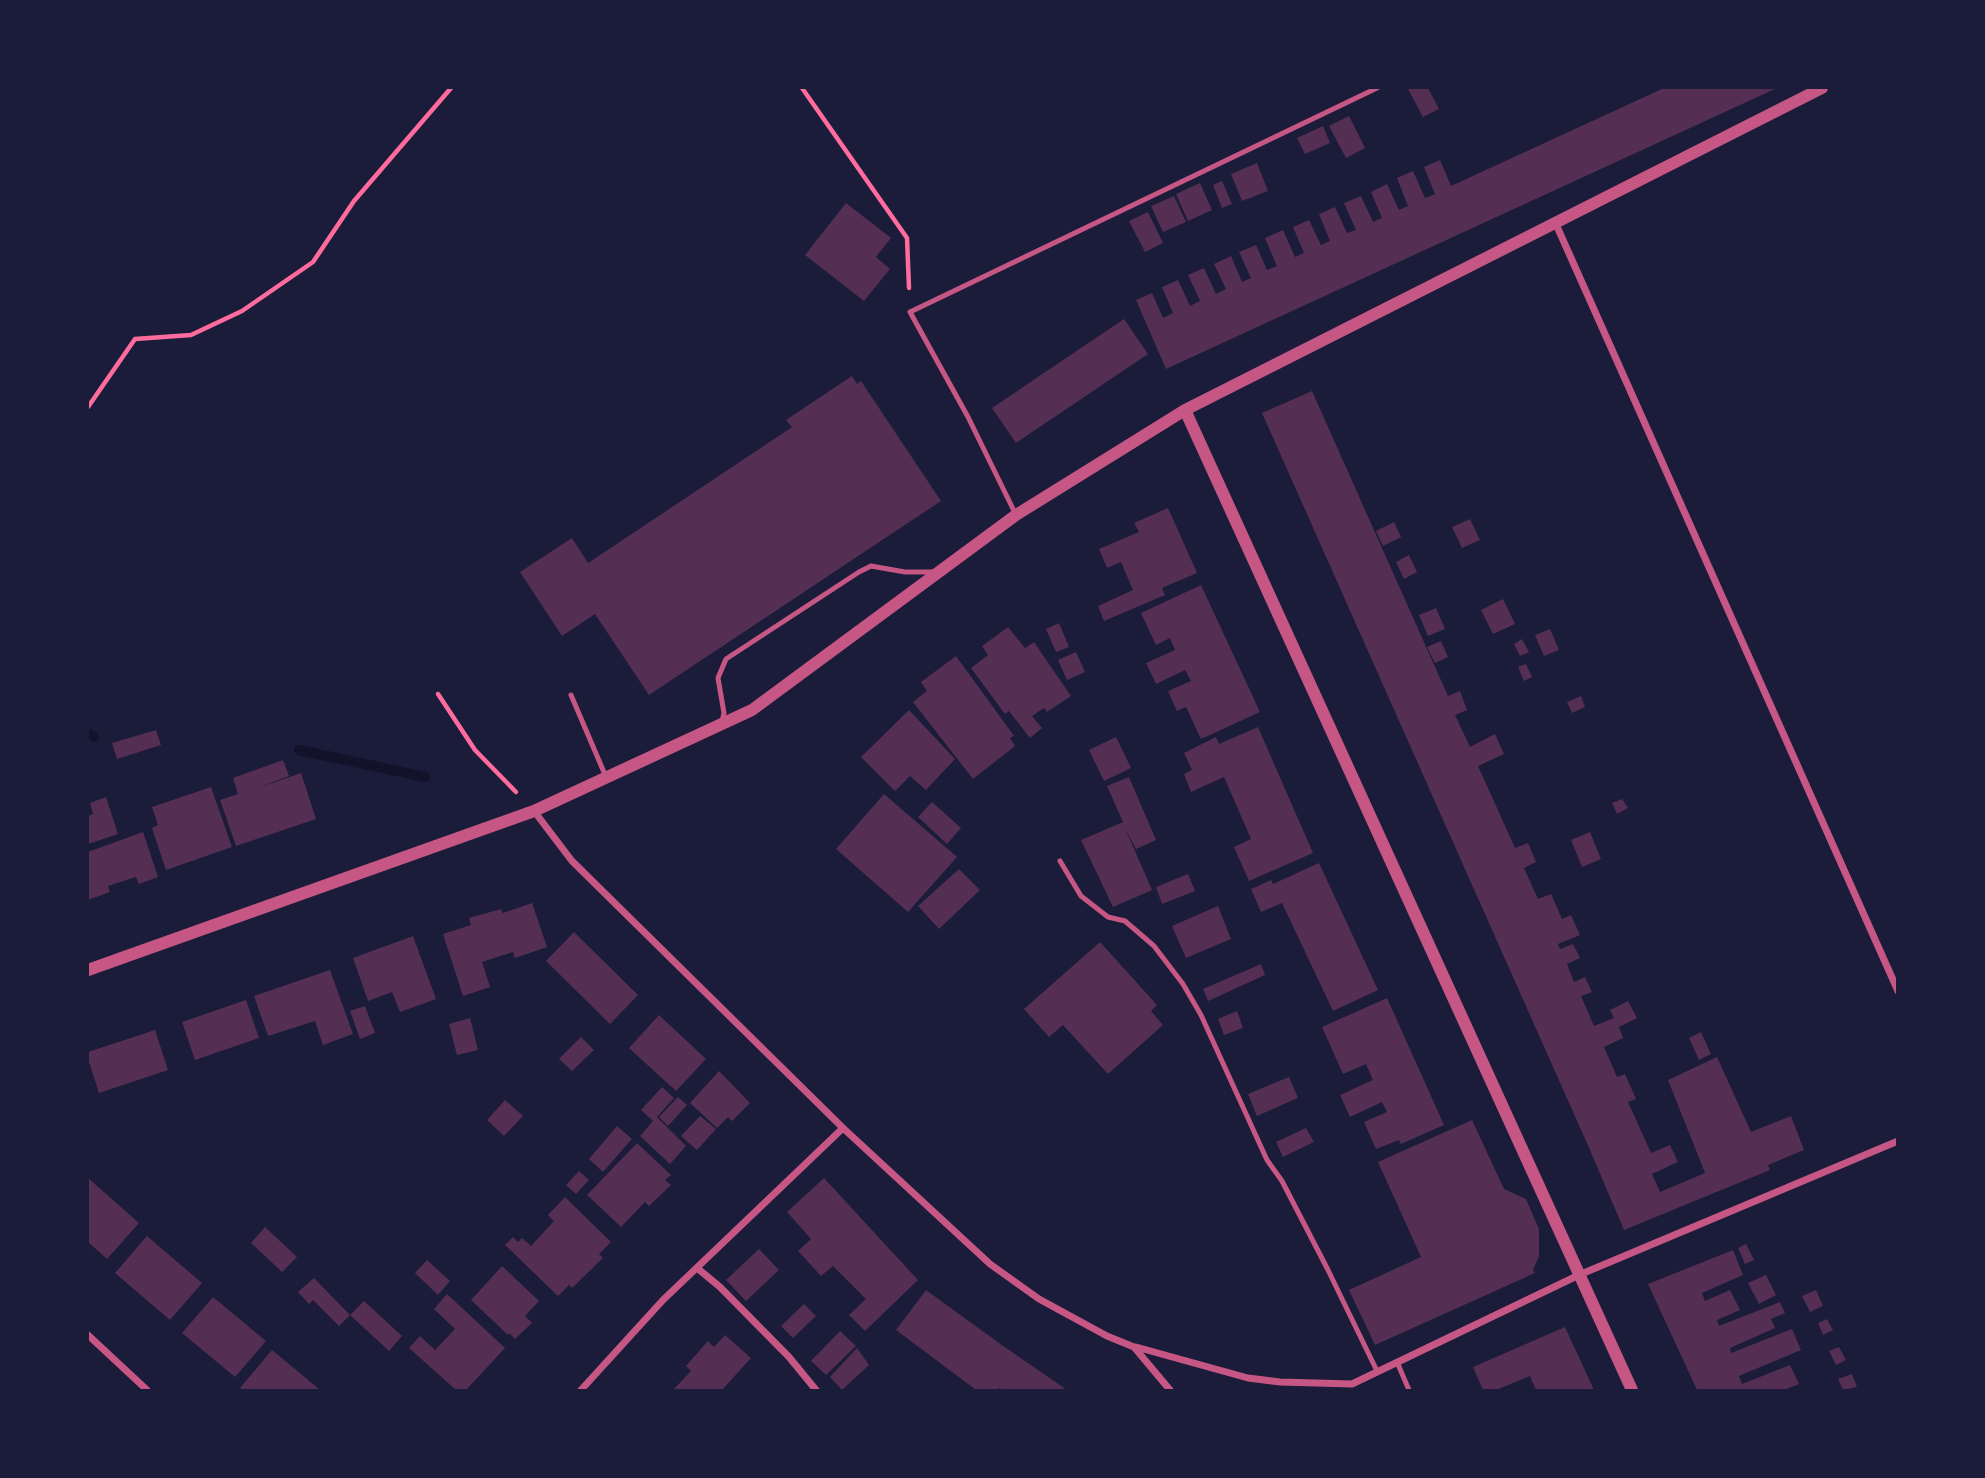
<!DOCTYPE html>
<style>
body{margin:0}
#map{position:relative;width:1985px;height:1478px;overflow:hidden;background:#1b1b3a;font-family:Bitter,serif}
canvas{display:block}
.frame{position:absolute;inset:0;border:89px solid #1b1b3a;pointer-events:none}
</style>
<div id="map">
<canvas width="1985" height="1478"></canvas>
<div class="frame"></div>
</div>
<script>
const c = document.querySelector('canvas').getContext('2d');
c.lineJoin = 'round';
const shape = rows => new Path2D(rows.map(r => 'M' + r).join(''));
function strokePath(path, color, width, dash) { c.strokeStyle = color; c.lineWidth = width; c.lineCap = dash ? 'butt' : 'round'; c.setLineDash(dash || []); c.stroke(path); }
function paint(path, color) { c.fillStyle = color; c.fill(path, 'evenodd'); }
const stream = shape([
 [88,734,94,737],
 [299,750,425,777]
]);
const building = shape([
 [1411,88,1428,88,1439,109,1423,117,1408,89],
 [1664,88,1777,88,1166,369,1136,300,1152,293,1163,318,1173,313,1162,287,1178,280,1190,306,1200,301,1188,275,1204,268,1216,294,1226,289,1214,264,1231,256,1242,282,1251,278,1239,252,1256,245,1267,270,1277,266,1265,238,1283,230,1295,257,1304,253,1293,227,1309,220,1321,245,1330,241,1319,214,1335,207,1347,233,1356,230,1344,203,1361,196,1373,222,1382,218,1371,192,1387,184,1399,210,1408,206,1397,178,1413,171,1425,198,1435,194,1424,167,1440,160,1451,186],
 [1349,116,1365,148,1346,158,1329,126],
 [1323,126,1330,143,1305,154,1297,138],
 [1257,163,1268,191,1242,201,1231,174],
 [1222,181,1232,204,1222,208,1213,185],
 [1200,183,1212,210,1188,221,1176,194],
 [1174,196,1186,222,1163,232,1151,206],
 [846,203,891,238,876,257,890,269,864,301,805,255],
 [1148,212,1163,243,1145,252,1129,221],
 [1124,319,1148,354,1016,443,992,408],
 [852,376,857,384,861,381,941,501,649,695,595,614,562,636,520,572,572,538,588,563,792,427,786,420],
 [1312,391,1448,696,1460,691,1467,710,1455,715,1470,747,1495,734,1504,754,1478,766,1515,848,1528,843,1536,862,1524,868,1538,899,1551,894,1562,919,1571,915,1580,935,1558,944,1560,949,1573,944,1580,958,1567,964,1574,982,1585,977,1592,992,1581,996,1594,1026,1614,1018,1610,1010,1628,1001,1637,1018,1619,1027,1623,1038,1604,1047,1617,1077,1625,1074,1636,1099,1628,1102,1651,1153,1670,1145,1678,1162,1652,1174,1660,1192,1705,1173,1668,1080,1717,1057,1751,1132,1791,1116,1804,1150,1768,1165,1770,1170,1624,1230,1590,1150,1262,413],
 [1168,508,1197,573,1162,588,1165,595,1104,621,1098,606,1133,590,1121,562,1107,568,1099,549,1139,532,1134,523],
 [1470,519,1480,540,1462,548,1452,527],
 [1394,522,1401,537,1383,546,1376,531],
 [1409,555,1417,572,1404,579,1396,562],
 [1201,585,1260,712,1201,739,1186,707,1177,711,1168,691,1191,681,1185,670,1156,684,1146,663,1175,650,1170,638,1156,645,1141,613],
 [1503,599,1515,624,1493,634,1481,610],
 [1436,608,1445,629,1428,636,1419,615],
 [1059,623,1069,647,1056,652,1046,629],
 [1008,627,1025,648,1034,642,1071,696,1047,712,1044,708,1032,716,1042,728,1030,738,1009,711,1005,714,971,668,988,655,982,646],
 [1550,629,1559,650,1544,656,1535,635],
 [1522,639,1529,652,1520,656,1514,644],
 [1441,641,1448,657,1435,663,1427,647],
 [1076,652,1085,672,1067,680,1058,660],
 [956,656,1014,736,1010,738,1015,746,973,779,913,702,927,691,921,682],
 [1526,664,1532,677,1524,681,1518,667],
 [1581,696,1585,707,1572,713,1567,702],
 [909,710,955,759,926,790,910,776,895,791,861,757],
 [1258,727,1313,853,1249,881,1234,847,1251,839,1224,777,1191,792,1184,774,1192,770,1184,753,1216,737,1219,744],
 [156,730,161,745,117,759,112,743],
 [1116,737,1131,768,1104,781,1089,750],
 [283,760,289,776,255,789,301,773,316,819,236,846,220,800,238,794,233,778],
 [1129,777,1156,840,1136,849,1125,828,1152,890,1113,907,1081,840,1123,822,1107,786],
 [211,787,232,847,166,870,152,828,158,825,152,807],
 [884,794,957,857,908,912,836,849],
 [106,797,118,834,88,844,88,816,93,814,90,803],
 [1622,799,1628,808,1617,814,1612,803],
 [932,802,961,828,947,844,918,817],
 [143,832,158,877,139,884,136,877,108,886,110,892,88,900,88,852],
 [1590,832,1601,859,1582,867,1571,840],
 [1319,863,1378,990,1333,1011,1282,903,1261,912,1251,889,1271,880,1273,884],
 [959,869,980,890,939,929,918,906],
 [1188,874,1195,891,1162,904,1156,887],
 [532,903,547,947,515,958,513,952,482,962,490,987,463,996,443,934,471,925,469,918,501,909,503,913],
 [1218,906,1231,939,1186,958,1172,926],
 [574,932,638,995,610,1024,546,961],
 [413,936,436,999,400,1012,392,992,368,1001,353,958],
 [1100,942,1157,1005,1151,1011,1163,1025,1108,1074,1063,1025,1049,1037,1024,1009],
 [1261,964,1265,975,1208,1001,1203,989],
 [330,970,353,1034,323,1045,315,1021,268,1036,254,996],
 [1387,998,1444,1125,1401,1144,1399,1140,1376,1149,1364,1122,1387,1112,1382,1102,1350,1117,1340,1095,1373,1080,1366,1064,1343,1074,1322,1027],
 [246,1000,259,1038,195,1060,182,1022],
 [365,1006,375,1033,360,1039,350,1011],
 [1237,1011,1243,1028,1224,1035,1218,1019],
 [659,1015,706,1059,676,1091,629,1048],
 [470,1018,478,1050,457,1055,449,1024],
 [155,1030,168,1070,99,1093,88,1059,88,1052],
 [1701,1032,1711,1054,1699,1060,1689,1038],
 [581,1037,594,1050,572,1071,559,1059],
 [719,1071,750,1103,732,1121,728,1117,717,1128,690,1103],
 [1289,1077,1298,1098,1257,1116,1248,1094],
 [662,1087,674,1098,657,1117,686,1146,670,1164,640,1136,653,1121,641,1110],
 [678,1097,687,1105,668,1126,659,1117],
 [505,1100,523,1116,504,1136,487,1120],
 [700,1116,716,1129,697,1150,681,1136],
 [1472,1120,1504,1189,1526,1199,1539,1229,1539,1256,1533,1270,1535,1273,1375,1345,1349,1290,1421,1257,1378,1162],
 [617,1126,632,1139,603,1172,589,1159],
 [1306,1128,1314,1142,1283,1157,1276,1142],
 [637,1143,671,1175,665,1180,671,1185,649,1206,645,1202,621,1227,587,1195],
 [579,1171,589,1180,576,1194,566,1185],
 [88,1178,139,1223,107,1259,88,1242],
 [824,1178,918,1280,865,1331,849,1315,866,1299,833,1266,821,1276,798,1251,811,1239,787,1212],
 [565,1197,611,1242,599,1254,603,1258,572,1288,569,1285,558,1296,505,1245,513,1237,518,1242,522,1238,531,1246,554,1221,548,1215],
 [265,1227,297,1257,282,1272,251,1243],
 [147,1236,202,1283,170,1320,115,1273],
 [1746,1244,1754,1260,1745,1264,1738,1248],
 [759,1249,779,1270,746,1301,726,1280],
 [1733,1250,1743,1275,1702,1293,1705,1301,1730,1290,1740,1310,1717,1320,1719,1326,1780,1302,1785,1313,1771,1319,1775,1328,1730,1348,1731,1353,1792,1329,1801,1350,1739,1376,1742,1384,1790,1365,1799,1384,1784,1390,1697,1390,1648,1284],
 [427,1260,450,1281,438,1295,415,1273],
 [502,1266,539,1301,525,1316,532,1323,515,1339,509,1333,508,1335,471,1300],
 [1766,1275,1776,1295,1759,1304,1748,1283],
 [314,1278,350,1315,339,1326,313,1300,309,1304,298,1292],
 [926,1290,999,1343,1067,1390,1002,1390,999,1388,998,1390,976,1390,896,1330],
 [1816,1290,1823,1306,1810,1312,1802,1296],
 [447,1294,505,1348,466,1390,456,1390,409,1348,420,1336,435,1350,455,1329,434,1309],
 [213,1297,266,1341,235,1377,182,1333],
 [364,1301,402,1336,389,1351,350,1315],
 [804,1304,816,1316,793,1338,781,1326],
 [1827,1319,1833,1330,1823,1335,1818,1323],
 [1565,1327,1594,1390,1536,1390,1530,1376,1496,1390,1483,1390,1473,1367],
 [840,1331,856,1346,826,1375,811,1361],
 [725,1335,751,1358,722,1390,673,1390,691,1371,686,1366,708,1341,714,1347],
 [1839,1347,1846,1360,1836,1365,1829,1351],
 [857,1348,869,1365,842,1390,830,1377],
 [272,1350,301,1374,320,1390,244,1390,240,1388],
 [1852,1374,1857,1387,1843,1390,1838,1379]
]);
const path = shape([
 [802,88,907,238,909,288],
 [88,407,135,339,191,335,242,311,313,262,354,201,451,88],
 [438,694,475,750,516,792]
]);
const service = shape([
 [1016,515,968,417,910,312,1377,88],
 [571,695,606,777],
 [722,721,724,713,718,678,726,659,859,572,871,566,905,572,935,572],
 [1060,861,1081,896,1108,917,1125,921,1154,946,1183,984,1201,1015,1267,1160,1282,1181,1328,1270,1377,1371],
 [1397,1362,1409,1390]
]);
const minor = shape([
 [1555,222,1898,991],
 [534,811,572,861,843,1128,990,1264,1039,1299,1107,1336,1134,1347,1170,1390],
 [697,1268,720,1287,789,1357,816,1390],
 [88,1335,147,1390],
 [1136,1347,1248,1378,1280,1382,1352,1384,1579,1275,1898,1141],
 [581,1390,663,1300,843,1128]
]);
const tertiary = shape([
 [1185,410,1632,1390],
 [88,970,534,811,752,710,1016,515,1185,410,1822,88]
]);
strokePath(stream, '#12122b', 10);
paint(building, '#542f53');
strokePath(path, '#ff6b9d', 4.5);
strokePath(service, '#c65784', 5);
strokePath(minor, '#c65784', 7);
strokePath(tertiary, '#c65784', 12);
</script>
